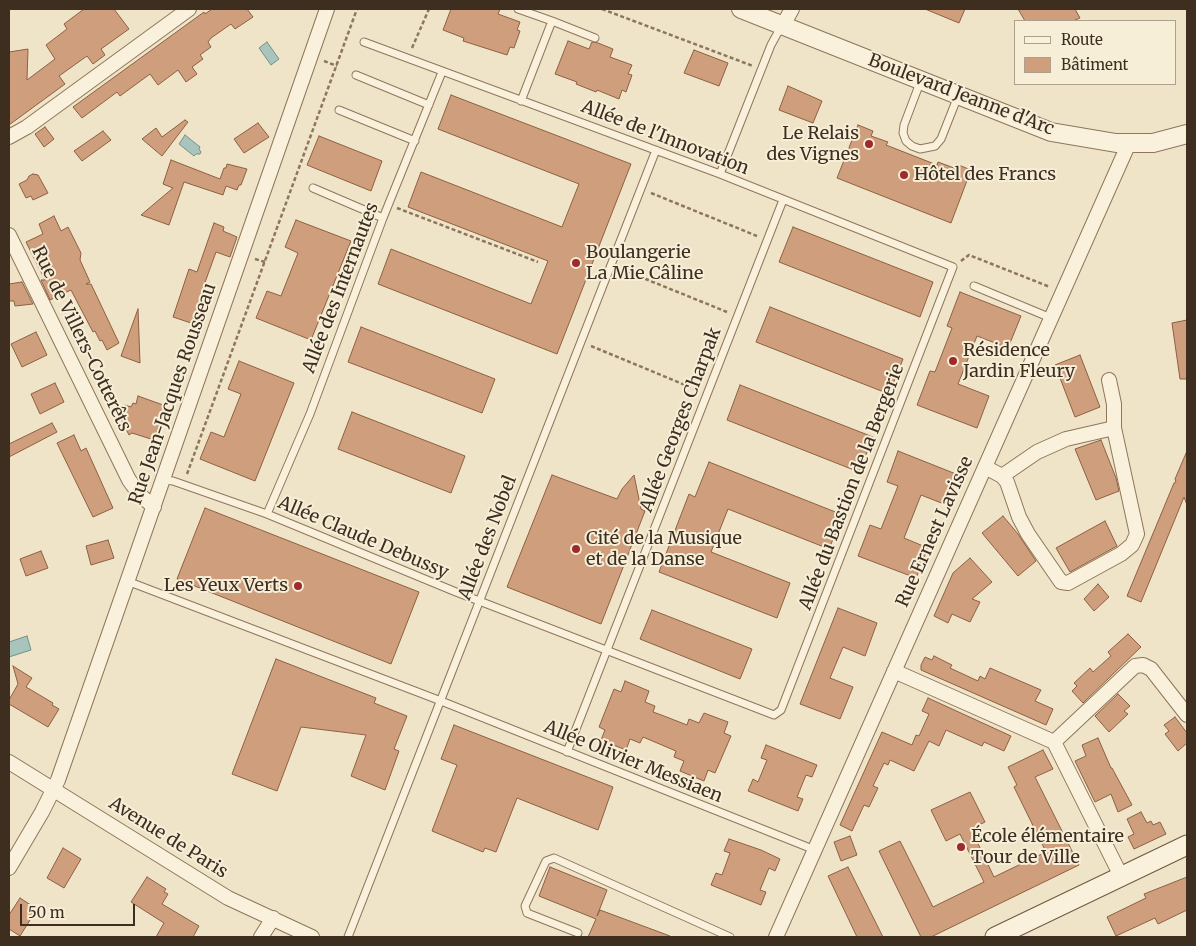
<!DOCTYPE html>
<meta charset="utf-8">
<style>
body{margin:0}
#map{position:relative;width:1196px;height:946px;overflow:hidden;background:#f0e4c8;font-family:Merriweather,serif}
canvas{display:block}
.frame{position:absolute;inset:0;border:10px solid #3d2e20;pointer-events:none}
.legend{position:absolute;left:1014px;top:20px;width:162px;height:65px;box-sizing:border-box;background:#f7eed8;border:1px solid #ada18e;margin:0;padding:6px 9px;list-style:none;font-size:15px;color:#3d2e20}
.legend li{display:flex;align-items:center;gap:10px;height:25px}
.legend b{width:25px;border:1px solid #ada18e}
.scale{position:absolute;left:20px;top:904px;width:115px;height:22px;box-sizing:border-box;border:2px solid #3d2e20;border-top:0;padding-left:6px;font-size:15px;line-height:18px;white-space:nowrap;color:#3d2e20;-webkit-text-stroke:4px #f7eed8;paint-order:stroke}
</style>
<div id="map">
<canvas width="1196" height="946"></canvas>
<div class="frame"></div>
<ul class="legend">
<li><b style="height:6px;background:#faf1dc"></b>Route</li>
<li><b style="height:14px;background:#cf9f7d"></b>Bâtiment</li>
</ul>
<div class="scale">50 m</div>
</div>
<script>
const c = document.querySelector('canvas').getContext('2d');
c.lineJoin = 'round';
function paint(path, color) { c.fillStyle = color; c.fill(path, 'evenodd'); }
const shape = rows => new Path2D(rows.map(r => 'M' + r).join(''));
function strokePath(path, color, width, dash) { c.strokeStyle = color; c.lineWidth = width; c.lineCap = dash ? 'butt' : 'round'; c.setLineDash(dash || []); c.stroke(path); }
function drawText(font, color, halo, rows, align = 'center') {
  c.font = font + ' Merriweather,serif'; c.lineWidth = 4; c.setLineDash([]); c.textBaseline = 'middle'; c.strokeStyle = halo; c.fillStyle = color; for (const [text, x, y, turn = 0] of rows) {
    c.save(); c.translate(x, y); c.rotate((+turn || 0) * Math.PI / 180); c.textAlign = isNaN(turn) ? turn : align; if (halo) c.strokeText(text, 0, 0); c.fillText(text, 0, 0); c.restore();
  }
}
const water = shape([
 [267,42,279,59,271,65,259,48,267,42],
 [185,135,200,147,199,149,201,152,200,154,196,154,194,156,179,144,185,135],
 [27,636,31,650,9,657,9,642,27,636]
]);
const building = shape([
 [84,9,114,9,129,29,101,49,105,55,93,64,87,56,59,76,65,84,9,125,9,52,28,49,27,80,55,59,46,45,67,29,64,24,84,9],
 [212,9,247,9,253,17,235,29,231,24,211,38,208,42,211,47,200,55,203,59,192,67,197,74,186,82,178,70,158,85,150,74,120,96,117,92,82,118,73,107,204,12,205,14,212,9],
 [451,9,500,9,498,14,520,22,517,30,520,31,514,48,510,47,507,55,463,41,464,38,443,30,451,9],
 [925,9,965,9,959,23,925,9],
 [1018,9,1075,9,1080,18,1073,21,1025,21,1018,9],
 [568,41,589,49,592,42,598,43,613,49,610,57,632,65,628,74,632,75,626,92,622,90,619,99,597,90,596,92,576,84,577,82,555,74,568,41],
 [694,50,728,63,719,86,684,73,694,50],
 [788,86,822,101,813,123,779,110,788,86],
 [451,95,631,164,557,354,378,284,391,249,531,304,548,261,408,207,421,172,562,227,579,184,438,129,451,95],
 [185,120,188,122,162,156,142,139,156,128,162,137,185,120],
 [258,123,269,137,244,153,234,139,258,123],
 [858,125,873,131,871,136,888,142,886,145,937,165,938,162,954,168,956,164,971,170,951,223,837,178,858,125],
 [45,127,54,139,44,147,35,134,45,127],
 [103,131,111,140,82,161,74,151,103,131],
 [319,136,382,161,371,191,307,165,319,136],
 [171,160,220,179,224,168,226,168,227,164,247,169,241,185,239,185,237,190,226,186,223,195,184,182,169,225,141,215,173,188,163,184,171,160],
 [33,174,38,175,48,193,33,200,31,196,26,198,19,184,27,180,29,176,33,174],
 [54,216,61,231,68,227,81,253,80,260,90,282,86,284,91,284,119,343,107,350,102,340,100,341,95,331,93,332,71,290,50,300,41,280,45,280,26,242,43,234,39,224,54,216],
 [296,220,351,241,311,340,256,318,267,291,281,296,298,253,285,247,296,220],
 [214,223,224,227,223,231,237,237,230,257,216,252,203,288,206,289,194,324,173,317,189,269,197,272,214,223],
 [793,227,933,282,920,317,779,262,793,227],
 [22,282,33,304,15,306,14,301,9,301,9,284,22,282],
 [960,292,1021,316,1008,348,977,336,958,384,989,396,977,428,917,405,930,371,935,372,952,328,947,326,960,292],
 [770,307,903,359,889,394,756,342,770,307],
 [138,309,140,363,121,356,138,309],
 [1187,320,1187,379,1180,379,1172,323,1187,320],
 [361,327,495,379,482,413,348,362,361,327],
 [36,332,47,355,22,367,11,344,36,332],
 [1080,355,1100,407,1075,417,1055,365,1080,355],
 [239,361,294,383,255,481,200,459,211,432,224,437,241,394,228,389,239,361],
 [55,383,64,402,40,414,31,394,55,383],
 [740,385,873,437,859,472,727,420,740,385],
 [138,396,166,406,154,440,132,433,129,435,120,417,125,405,131,407,133,403,136,404,138,396],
 [352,412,465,456,451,493,338,449,352,412],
 [52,423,57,432,9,457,9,444,52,423],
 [74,435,81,451,86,448,113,508,93,517,57,443,74,435],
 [1101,440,1116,478,1119,491,1096,500,1075,449,1101,440],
 [898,451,956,474,944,504,921,495,904,538,928,548,916,578,858,556,870,525,881,529,898,486,887,482,898,451],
 [1187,451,1187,505,1184,497,1141,602,1127,596,1174,483,1176,482,1175,479,1187,451],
 [709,462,843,515,829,549,728,509,711,552,790,583,777,618,659,572,689,494,695,497,709,462],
 [552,475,617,499,622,489,634,475,641,509,645,511,601,624,507,587,552,475],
 [205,508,419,592,391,664,177,579,205,508],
 [1003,516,1018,534,1036,561,1018,576,982,533,1003,516],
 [1105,521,1117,546,1070,572,1056,548,1105,521],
 [108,540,114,558,91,565,86,546,108,540],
 [41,551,48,568,26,576,20,559,41,551],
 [970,558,992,582,972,599,980,602,970,622,952,614,948,623,934,616,953,573,970,558],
 [1098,584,1109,597,1094,611,1084,599,1098,584],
 [838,608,877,623,865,656,843,647,830,678,853,687,840,719,800,704,838,608],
 [652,610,752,649,740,679,640,639,652,610],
 [1128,634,1141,647,1083,703,1072,691,1077,686,1074,683,1090,668,1093,672,1111,656,1108,652,1128,634],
 [934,656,952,665,950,668,978,681,980,676,985,679,990,668,1041,690,1035,701,1053,709,1046,725,921,670,921,665,925,657,932,660,934,656],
 [276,659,376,698,374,703,407,716,394,749,399,751,385,790,351,776,366,735,301,727,277,791,232,774,276,659],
 [13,666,32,678,26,687,53,703,52,705,59,709,48,727,9,704,9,700,18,684,13,666],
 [625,681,649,691,645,702,655,706,653,712,664,716,687,725,689,719,699,723,704,713,728,722,724,733,731,736,715,773,708,770,704,781,680,771,684,761,674,757,676,751,643,737,640,743,630,739,626,750,601,740,605,730,599,727,614,689,621,692,625,681],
 [1118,694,1130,706,1124,711,1128,714,1109,732,1095,716,1118,694],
 [928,698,1011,736,1004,751,984,742,982,746,946,730,939,746,929,741,914,771,890,760,888,765,884,763,873,786,878,788,869,807,864,805,852,831,840,825,882,732,912,745,916,735,919,736,929,714,922,711,928,698],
 [1175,717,1187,733,1187,743,1178,751,1165,734,1169,731,1164,725,1175,717],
 [454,725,613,787,598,830,517,798,496,852,485,848,483,852,432,831,457,765,441,759,454,725],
 [1098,738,1111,768,1112,768,1132,805,1118,812,1111,794,1095,802,1075,761,1086,756,1082,745,1098,738],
 [766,745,817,765,812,777,806,775,797,797,803,799,798,811,748,791,753,779,758,782,767,760,761,758,766,745],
 [1043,750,1053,769,1035,777,1079,865,931,937,921,937,879,851,900,841,933,907,984,882,960,834,946,841,931,810,970,792,985,822,971,829,994,877,1046,852,1014,787,1017,785,1008,767,1043,750],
 [1141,812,1147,823,1151,821,1153,825,1160,822,1166,834,1134,849,1128,837,1134,834,1127,819,1141,812],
 [850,836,857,855,841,861,834,842,850,836],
 [729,839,761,850,780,859,775,871,769,868,760,890,766,892,761,905,711,885,716,873,722,875,730,853,724,851,729,839],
 [63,848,81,859,64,888,47,878,63,848],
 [550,867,607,890,597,916,600,910,670,936,670,937,588,937,596,919,539,896,550,867],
 [848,867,883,937,857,937,828,876,848,867],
 [147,877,166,889,164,892,168,894,162,904,199,926,193,937,156,937,164,923,131,902,147,877],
 [1187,877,1187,910,1158,924,1155,918,1116,936,1107,917,1146,898,1144,894,1187,877],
 [20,898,37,909,20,936,9,929,9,915,20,898]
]);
const path = shape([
 [602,9,753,66],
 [412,48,429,9],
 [324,61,337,66],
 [651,193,757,236],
 [397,208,538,262],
 [255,259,265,262],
 [961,261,969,255,1050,287],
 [621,269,727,312],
 [591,346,697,390],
 [187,474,357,9]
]);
const service = shape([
 [518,9,552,21,521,101],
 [552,21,595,38],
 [356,75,429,105],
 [921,80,904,125,903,133,906,141,912,146,920,149,935,146,941,139,958,96],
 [339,110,415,141],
 [720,174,771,45,782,25],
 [313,188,383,218],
 [974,286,1051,318],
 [163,480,173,481,267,514,456,592,774,715,781,710,953,267,720,174,364,42],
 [267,514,310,414,383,218,442,72],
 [127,581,441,701,815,850],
 [567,752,783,200],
 [578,933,527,913,525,906,546,861,554,858,730,937],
 [348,937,656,150]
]);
const minor = shape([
 [783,25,792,9],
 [9,137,27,127,189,9],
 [9,235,129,480,140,495,154,507],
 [985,467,1002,476,1007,482,1019,517,1028,534,1061,582,1068,583,1121,554,1132,545,1137,534,1114,428,1114,404,1109,380],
 [1002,476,1037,452,1066,439,1114,428],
 [894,671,1054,742,1121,876],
 [1054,742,1135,666,1143,665,1151,669,1187,715],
 [9,762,228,898,312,937],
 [9,868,42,812,58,780,327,9],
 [261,937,273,918],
 [776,937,1129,143]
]);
const tertiary = shape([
 [741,9,1051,132,1116,143,1153,143,1187,134]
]);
const secondary = shape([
 [995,937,1187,845]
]);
const markers = [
 [869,144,5,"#9e2a2b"],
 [904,175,5,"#9e2a2b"],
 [576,263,5,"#9e2a2b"],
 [953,361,5,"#9e2a2b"],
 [576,549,5,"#9e2a2b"],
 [298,586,5,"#9e2a2b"],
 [961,847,5,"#9e2a2b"]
];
const streetNames = [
 ["Boulevard Jeanne d'Arc",961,95,21],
 ["Allée de l'Innovation",665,138,21],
 ["Allée des Internautes",341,288,-69],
 ["Rue de Villers-Cotterêts",81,339,64],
 ["Rue Jean-Jacques Rousseau",173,394,-71],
 ["Allée Georges Charpak",681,420,-69],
 ["Allée du Bastion de la Bergerie",852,487,-69],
 ["Rue Ernest Lavisse",935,532,-66],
 ["Allée Claude Debussy",363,538,23],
 ["Allée des Nobel",488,538,-69],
 ["Allée Olivier Messiaen",633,762,22],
 ["Avenue de Paris",168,838,32]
];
const poiNames = [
 ["Le Relais",859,134,"right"],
 ["des Vignes",859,155,"right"],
 ["Hôtel des Francs",914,175],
 ["Boulangerie",586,253],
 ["La Mie Câline",586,274],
 ["Résidence",963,351],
 ["Jardin Fleury",963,372],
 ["Cité de la Musique",586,539],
 ["et de la Danse",586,560],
 ["Les Yeux Verts",288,586,"right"],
 ["École élémentaire",971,837],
 ["Tour de Ville",971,858]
];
paint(water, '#a9c4bc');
strokePath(water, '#6f938a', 1);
paint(building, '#cf9f7d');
strokePath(building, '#8d5f41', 1);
strokePath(service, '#8d765c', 9);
strokePath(minor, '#8d765c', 16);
strokePath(tertiary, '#8d765c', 20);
strokePath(secondary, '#6f573f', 21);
strokePath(path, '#8d765c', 2.5, [4, 2.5]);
strokePath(service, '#faf1dc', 7);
strokePath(minor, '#faf1dc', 14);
strokePath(tertiary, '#faf1dc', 18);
strokePath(secondary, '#faf1dc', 19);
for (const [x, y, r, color] of markers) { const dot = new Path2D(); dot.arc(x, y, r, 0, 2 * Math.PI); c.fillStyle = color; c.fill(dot); strokePath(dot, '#f7eed8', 2); }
drawText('18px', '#3d2e20', '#f7eed8', streetNames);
drawText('18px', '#3d2e20', '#f7eed8', poiNames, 'left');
</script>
